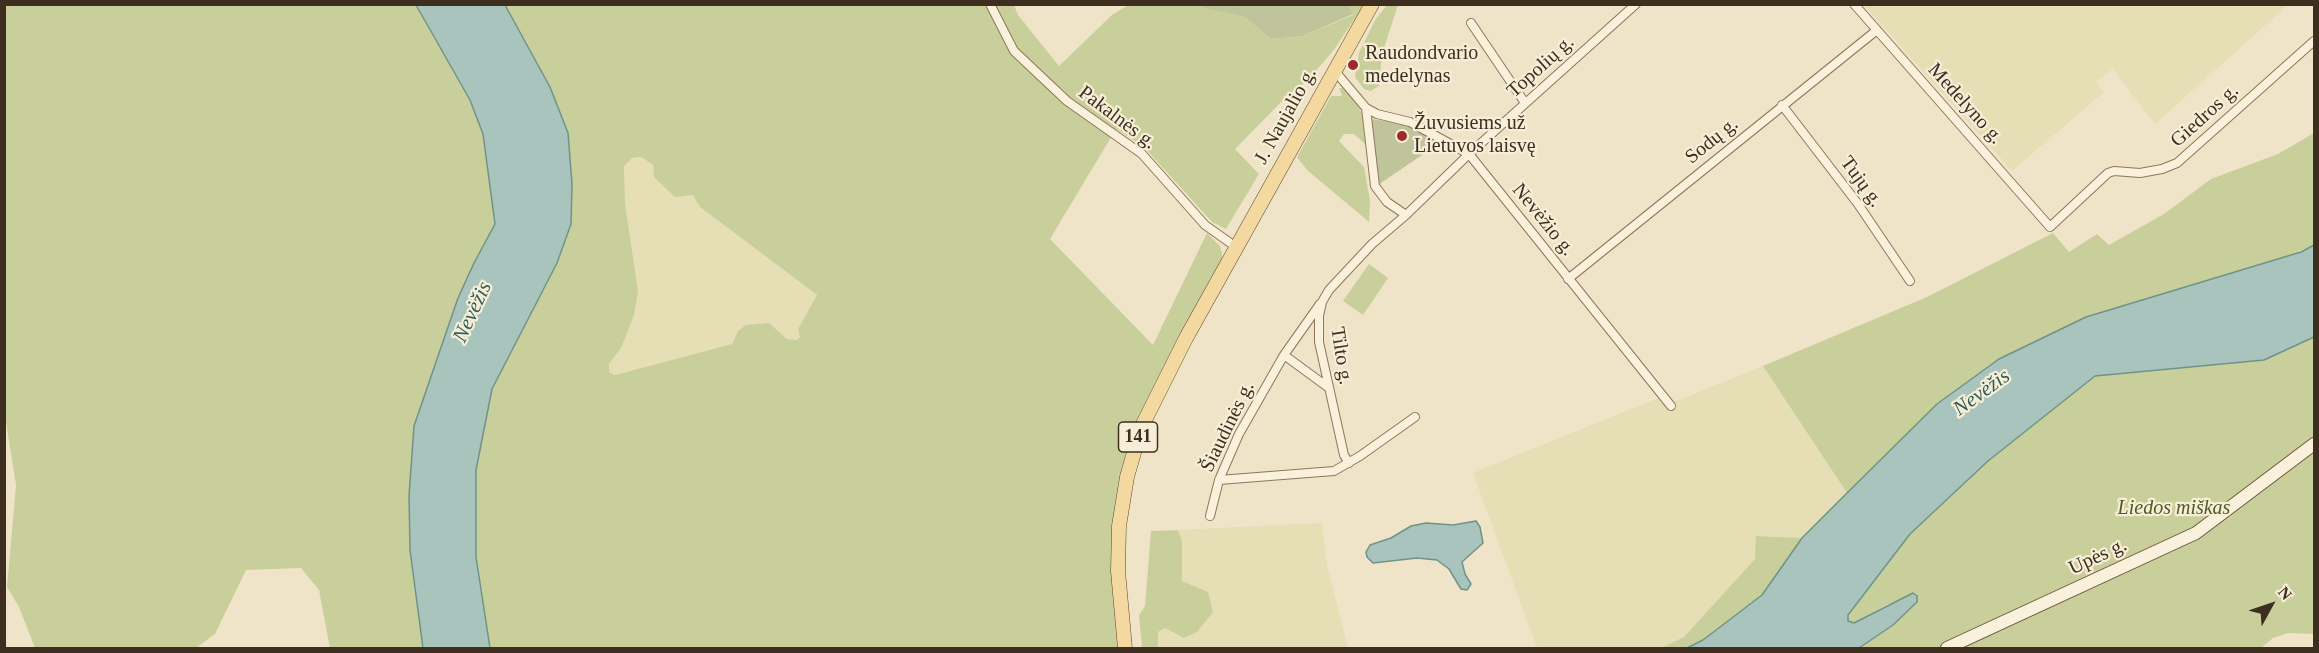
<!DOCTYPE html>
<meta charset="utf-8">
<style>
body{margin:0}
#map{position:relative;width:2319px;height:653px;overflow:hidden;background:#f0e4c8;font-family:"Times New Roman",serif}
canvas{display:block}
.frame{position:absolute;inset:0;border:6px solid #3d2e20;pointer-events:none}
.north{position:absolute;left:2241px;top:575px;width:60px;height:60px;-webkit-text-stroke:4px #f7eed8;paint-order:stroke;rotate:50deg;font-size:16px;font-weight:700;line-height:24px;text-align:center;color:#3d2e20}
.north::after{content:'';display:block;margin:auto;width:21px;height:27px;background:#3d2e20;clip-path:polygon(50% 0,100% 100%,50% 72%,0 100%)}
</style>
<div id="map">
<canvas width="2319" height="653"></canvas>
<div class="frame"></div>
<div class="north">N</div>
</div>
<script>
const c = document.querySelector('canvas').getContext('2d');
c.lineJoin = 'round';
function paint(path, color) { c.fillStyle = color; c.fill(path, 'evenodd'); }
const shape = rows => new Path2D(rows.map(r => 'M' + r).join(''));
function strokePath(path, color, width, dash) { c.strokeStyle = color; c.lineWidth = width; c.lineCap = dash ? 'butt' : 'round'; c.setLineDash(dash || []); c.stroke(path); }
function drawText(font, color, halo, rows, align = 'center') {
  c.font = font + ' "Times New Roman",serif'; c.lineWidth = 4.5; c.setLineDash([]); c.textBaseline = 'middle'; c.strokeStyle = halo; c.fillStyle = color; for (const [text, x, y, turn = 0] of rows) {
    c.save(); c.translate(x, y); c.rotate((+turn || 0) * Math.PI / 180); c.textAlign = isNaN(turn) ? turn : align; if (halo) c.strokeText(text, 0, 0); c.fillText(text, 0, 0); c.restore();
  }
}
const farmland = shape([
 [1864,5,2288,5,2155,124,2113,69,2096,82,2104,92,2012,171],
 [641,157,693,195,708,213,817,295,798,329,800,337,797,340,787,339,769,323,747,325,738,331,732,344,615,375,609,372,609,364,621,348,638,291,625,204,624,166,631,158],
 [1763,366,1847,493,1802,538,1757,536,1756,559,1684,637,1661,648,1537,648,1473,473,1658,398,1667,405],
 [1322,523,1327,565,1348,648,1158,648,1158,632,1165,628,1184,638,1208,592,1182,582,1182,541,1178,530]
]);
const green = shape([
 [4,5,416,5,470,100,483,134,496,224,474,263,458,298,409,496,410,550,423,648,330,648,319,590,301,568,246,570,215,634,196,648,35,648,19,607,7,587,16,485,4,410],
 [505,5,1014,5,1018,15,1059,66,1112,15,1128,5,1201,5,1204,8,1244,17,1271,39,1303,36,1353,15,1349,5,1364,5,1333,51,1306,82,1290,93,1235,149,1259,174,1226,229,1212,222,1143,146,1116,129,1050,239,1153,345,1207,233,1220,246,1222,254,1222,262,1147,399,1121,475,1112,555,1119,648,490,648,476,557,476,470,492,389,557,263,571,224,572,184,568,133,550,87],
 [641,157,653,165,654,177,675,197,693,195,700,207,817,295,798,329,800,337,797,340,787,339,769,323,746,325,738,331,732,344,615,375,609,372,609,364,621,348,634,315,638,291,625,204,624,166,632,158],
 [1387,5,1398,5,1382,54,1379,86,1371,91,1364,89,1355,77,1359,53,1375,20],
 [1339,88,1344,88,1356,101,1362,114,1366,145,1354,134,1344,134,1339,141,1364,167,1370,201,1369,222,1307,170,1297,157,1331,96,1342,96],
 [2314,133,2314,245,1937,404,1847,493,1763,366,1927,297,2053,233,2069,252,2097,234,2109,245,2164,214,2211,179,2278,154],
 [1369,264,1388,278,1363,315,1343,301],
 [2314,337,2314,634,2288,633,2273,638,2261,648,1859,648,1893,625,1917,602,1888,604,1854,623,1848,621,1848,615,1910,534,1988,461,2095,376,2264,360],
 [1178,530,1182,541,1182,581,1208,592,1213,612,1197,632,1184,638,1165,628,1158,632,1158,648,1142,648,1139,615,1145,606,1151,531],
 [1756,536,1802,538,1762,595,1703,640,1687,648,1661,648,1684,637,1755,559]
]);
const cemetery = shape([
 [1201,5,1349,5,1353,14,1303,36,1271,39,1244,17,1204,8],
 [1370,119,1403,123,1441,142,1378,185]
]);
const water = shape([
 [416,5,505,5,550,87,568,133,572,184,571,224,557,263,492,389,476,470,476,557,490,648,423,648,410,550,409,496,414,426,458,298,474,263,495,224,483,134,470,100,416,5],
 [2314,245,2314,337,2264,360,2095,376,1988,461,1910,534,1848,615,1848,621,1854,623,1913,593,1917,596,1917,602,1893,625,1859,648,1687,648,1703,640,1762,595,1802,538,1847,493,1937,404,1999,359,2086,317,2301,252,2314,245],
 [1476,521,1480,527,1483,543,1462,562,1465,574,1471,584,1467,590,1461,589,1449,569,1437,560,1417,558,1373,563,1367,557,1366,552,1370,545,1391,538,1411,526,1426,523,1453,525,1476,521]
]);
const street = shape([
 [990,4,1014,51,1067,101,1142,154,1205,225,1236,247],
 [1854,4,2050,227,2108,173,2114,171,2140,173,2162,169,2177,163,2314,41],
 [1471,23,1525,103],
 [1334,70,1366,108,1377,114,1410,122,1469,154,1671,406],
 [1782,105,1858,204,1910,281],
 [1366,108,1375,186,1387,202,1406,215],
 [1568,279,1877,30],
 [1284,355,1329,388],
 [1349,463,1344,455,1319,342,1319,316,1322,302,1329,290,1372,244,1406,215,1469,154,1636,4],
 [1219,480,1334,471,1360,456,1415,417],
 [1210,516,1219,480,1239,434,1284,355,1320,304]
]);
const secondary = shape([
 [1947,648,2196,533,2314,444]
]);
const primary = shape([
 [1125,648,1118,571,1119,526,1127,477,1141,428,1186,338,1372,4]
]);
const markers = [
 [1353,65,6,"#9e2a2b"],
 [1402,136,6,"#9e2a2b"]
];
const shields = [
 [1138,437,39]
];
const shieldNames = [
 ["141",1138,437]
];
const poiNames = [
 ["Raudondvario",1365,54],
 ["medelynas",1365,77],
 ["Žuvusiems už",1414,124],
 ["Lietuvos laisvę",1414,147]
];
const streetNames = [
 ["Topolių g.",1541,67,-42],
 ["Medelyno g.",1965,104,48],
 ["J. Naujalio g.",1286,116,-61],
 ["Giedros g.",2205,116,-42],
 ["Pakalnės g.",1117,118,37],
 ["Sodų g.",1712,141,-39],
 ["Tujų g.",1861,182,54],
 ["Nevėžio g.",1543,220,51],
 ["Tilto g.",1341,356,81],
 ["Šiaudinės g.",1228,427,-64],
 ["Upės g.",2098,557,-25]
];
const parkNames = [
 ["Liedos miškas",2174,509]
];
const waterNames = [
 ["Nevėžis",473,312,-65],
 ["Nevėžis",1982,393,-36]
];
paint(farmland, '#e6deb5');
paint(green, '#c9cf9b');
paint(cemetery, '#bfc49a');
paint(water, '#a9c4bc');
strokePath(water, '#6f938a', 1.5);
strokePath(street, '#8d765c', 10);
strokePath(secondary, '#6f573f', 14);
strokePath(primary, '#5b4430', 15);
strokePath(street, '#faf1dc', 8);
strokePath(secondary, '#faf1dc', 12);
strokePath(primary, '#f3d9a0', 14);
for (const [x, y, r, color] of markers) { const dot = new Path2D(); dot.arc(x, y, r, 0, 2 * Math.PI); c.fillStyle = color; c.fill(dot); strokePath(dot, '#f7eed8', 2); }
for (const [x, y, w] of shields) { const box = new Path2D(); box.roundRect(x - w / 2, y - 15, w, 30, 4.5); c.fillStyle = '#f7eed8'; c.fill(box); strokePath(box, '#3d2e20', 1.5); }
drawText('bold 18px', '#3d2e20', null, shieldNames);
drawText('20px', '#3d2e20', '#f7eed8', poiNames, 'left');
drawText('20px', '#3d2e20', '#f7eed8', streetNames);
drawText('italic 20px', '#4d5a26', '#f7eed8', parkNames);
drawText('italic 21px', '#2f5d5a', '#f7eed8', waterNames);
</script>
